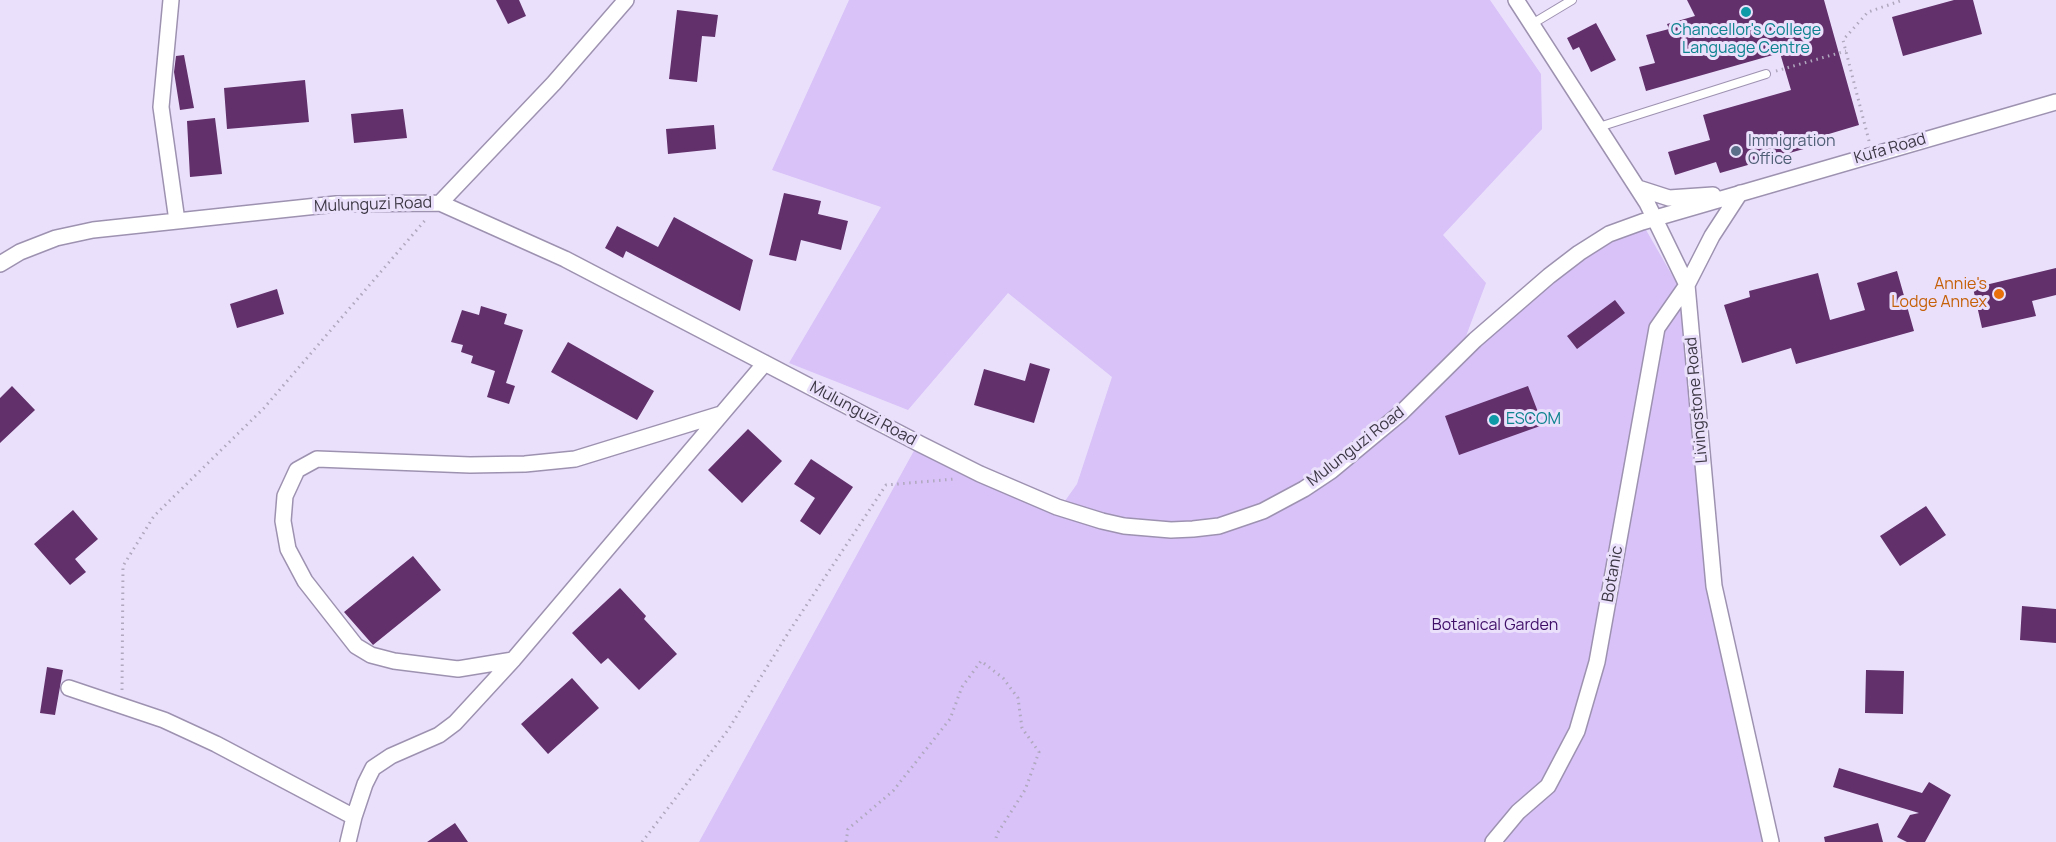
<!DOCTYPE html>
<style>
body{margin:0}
canvas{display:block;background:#eae0fb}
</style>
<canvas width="2056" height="842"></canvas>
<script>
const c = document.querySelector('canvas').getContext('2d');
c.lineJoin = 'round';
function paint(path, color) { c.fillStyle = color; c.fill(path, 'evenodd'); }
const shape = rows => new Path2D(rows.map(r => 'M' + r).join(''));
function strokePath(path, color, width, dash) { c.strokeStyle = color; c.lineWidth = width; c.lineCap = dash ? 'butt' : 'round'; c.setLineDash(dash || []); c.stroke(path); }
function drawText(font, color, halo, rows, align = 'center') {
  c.font = font + ' Manrope,sans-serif'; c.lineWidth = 6; c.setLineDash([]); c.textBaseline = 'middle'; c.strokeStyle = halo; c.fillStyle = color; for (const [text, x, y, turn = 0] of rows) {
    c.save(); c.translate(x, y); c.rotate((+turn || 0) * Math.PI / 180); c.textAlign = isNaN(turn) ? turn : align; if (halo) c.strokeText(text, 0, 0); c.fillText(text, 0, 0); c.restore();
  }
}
const green = shape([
 [849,0,1490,0,1541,74,1542,129,1443,235,1486,283,1454,368,1593,247,1642,223,1695,315,1710,587,1771,842,699,842,916,447,1055,515,1077,484,1112,377,1008,293,908,410,789,363,881,207,772,170]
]);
const building = shape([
 [496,0,519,0,526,16,508,24],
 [1687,0,1824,0,1859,125,1812,139,1814,146,1720,173,1716,162,1675,175,1668,152,1710,140,1703,115,1791,90,1780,53,1646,91,1639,67,1655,63,1646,35,1669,29,1667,24,1695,16],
 [1954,0,1973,0,1982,34,1903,56,1892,17],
 [677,10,718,15,715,37,702,36,697,82,669,79],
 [1596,23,1616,60,1591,72,1579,47,1573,50,1567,38],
 [184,55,194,108,180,110,174,72,176,56],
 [305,80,309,122,227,129,224,88],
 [403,109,407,138,354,143,351,114],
 [215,118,222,174,190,177,187,121],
 [714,125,716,149,668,154,666,129],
 [784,193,821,201,818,214,848,221,841,250,801,240,796,261,769,255],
 [674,217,753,260,740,311,626,251,623,258,605,248,617,226,658,247],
 [2056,268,2056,295,2032,301,2036,316,1982,328,1973,288],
 [1897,271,1914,331,1796,364,1791,348,1742,363,1724,305,1750,297,1749,291,1818,273,1830,320,1865,310,1857,283],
 [277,289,284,314,237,328,230,304],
 [1615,300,1625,313,1577,349,1567,336],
 [481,306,507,314,504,324,523,330,506,383,515,386,509,404,487,397,495,371,471,363,473,356,461,352,463,345,451,342,462,310,479,315],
 [568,342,654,391,637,420,551,372],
 [1030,363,1050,369,1034,423,974,405,984,369,1025,381],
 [12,386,35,410,0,443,0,398],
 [1528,386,1543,425,1459,455,1445,416],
 [748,429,782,461,742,503,708,470],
 [811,459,853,487,820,535,800,521,815,498,794,484],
 [1926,506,1946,535,1900,566,1880,536],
 [73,510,98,539,75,559,86,572,70,585,34,544],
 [413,556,441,590,373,645,344,612],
 [620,588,646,616,644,619,677,654,639,690,608,658,601,664,572,633],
 [2022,606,2056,609,2056,643,2020,640],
 [47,667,63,670,55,715,40,713],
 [1866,670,1904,671,1903,714,1865,713],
 [572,678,599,708,548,754,521,724],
 [1839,768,1922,793,1929,782,1951,795,1925,842,1907,842,1897,837,1910,815,1919,813,1833,787],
 [455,823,468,842,427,842],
 [1878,823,1883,842,1825,842,1824,837]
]);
const path = shape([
 [1776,71,1846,51],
 [1869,141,1843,40,1868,12,1903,0],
 [122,690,123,566,154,516,264,408,427,218],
 [642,842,728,730,790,630,886,485,955,479],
 [846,842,848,829,893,791,950,719,962,687,981,661,1003,678,1018,698,1022,728,1039,752,1025,790,997,834,995,842]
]);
const lane = shape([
 [1532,24,1572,0],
 [1599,127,1766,74]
]);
const street = shape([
 [171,0,161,107,177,221],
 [1516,0,1647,203,1687,285,1714,586,1771,842],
 [1638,188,1669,198,1713,195],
 [440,203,554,83,626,0],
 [0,264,20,252,56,238,93,230,336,204,440,203,565,259,920,444,980,474,1057,507,1102,521,1124,526,1171,530,1193,529,1219,526,1263,511,1304,489,1331,471,1401,413,1475,340,1549,276,1579,253,1609,234,1642,222,2056,102],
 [513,660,458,669,394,661,371,655,356,646,305,581,288,549,283,521,285,496,297,470,317,459,470,465,525,464,575,459,721,414],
 [69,688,164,720,216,744,354,817],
 [348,842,354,817,365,784,373,768,391,756,439,735,455,723,513,660,765,363],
 [1493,842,1518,812,1548,786,1577,731,1597,662,1657,328,1687,285,1712,236,1740,193]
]);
const markers = [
 [1746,12,6,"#0f9aa8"],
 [1736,151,6,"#5c6f8a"],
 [1999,294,6,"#e8710a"],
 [1494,420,6,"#0f9aa8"]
];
const cultureNames = [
 ["Chancellor's College",1746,31],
 ["Language Centre",1746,49],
 ["ESCOM",1506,420,"left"]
];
const serviceNames = [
 ["Immigration",1748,142],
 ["Office",1748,160]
];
const streetNames = [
 ["Kufa Road",1890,149,-16],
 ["Mulunguzi Road",373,205,-2],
 ["Livingstone Road",1697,400,-95],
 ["Mulunguzi Road",863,414,28],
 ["Mulunguzi Road",1356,447,-38],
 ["Botanic",1613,574,-80]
];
const foodNames = [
 ["Annie's",1987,285],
 ["Lodge Annex",1987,303]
];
const parkNames = [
 ["Botanical Garden",1495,626]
];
paint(green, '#d8c2f8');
paint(building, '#62306b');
strokePath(lane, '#9e92b1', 10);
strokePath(street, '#9e92b1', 18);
strokePath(path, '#b0a8be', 3, [1.5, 4.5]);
strokePath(lane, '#fff', 8);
strokePath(street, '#fff', 15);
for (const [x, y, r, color] of markers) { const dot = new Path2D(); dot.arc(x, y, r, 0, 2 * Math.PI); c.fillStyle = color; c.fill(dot); strokePath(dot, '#eae0fb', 2); }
drawText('16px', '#0d838f', '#eae0fb', cultureNames);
drawText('16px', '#4e5e75', '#eae0fb', serviceNames, 'left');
drawText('16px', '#3c3744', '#eae0fb', streetNames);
drawText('16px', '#c56008', '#eae0fb', foodNames, 'right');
drawText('16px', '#3f0e67', '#eae0fb', parkNames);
</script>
